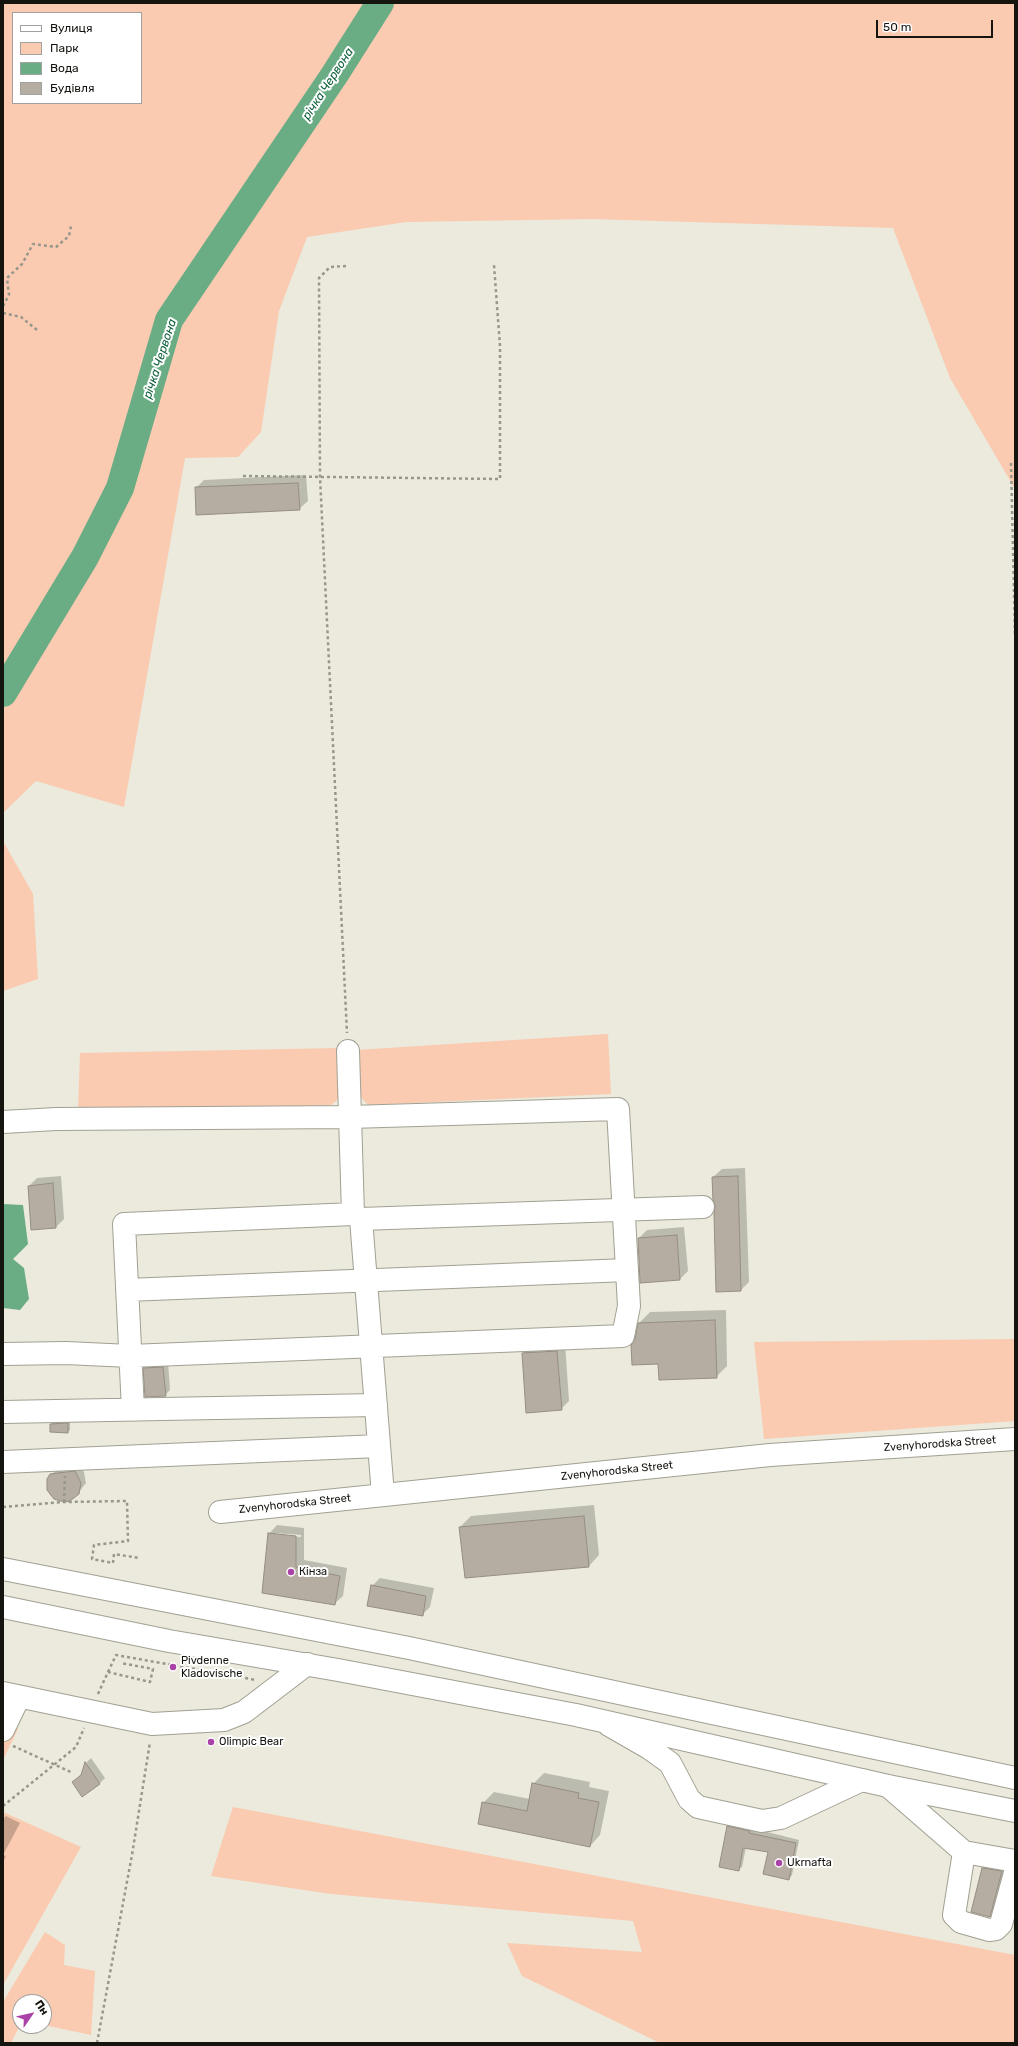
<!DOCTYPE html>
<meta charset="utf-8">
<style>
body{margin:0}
#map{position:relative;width:1018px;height:2046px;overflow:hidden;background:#ebeadc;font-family:Rubik,sans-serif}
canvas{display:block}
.frame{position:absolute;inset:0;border:4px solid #15140f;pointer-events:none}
.legend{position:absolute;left:12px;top:12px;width:130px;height:92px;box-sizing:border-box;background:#fff;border:1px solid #a1a19f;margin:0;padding:5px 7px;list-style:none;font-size:12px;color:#15140f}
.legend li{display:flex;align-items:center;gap:8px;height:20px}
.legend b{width:20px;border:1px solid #a1a19f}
.north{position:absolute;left:12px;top:1994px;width:40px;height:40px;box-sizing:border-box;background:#fff;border:1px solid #a1a19f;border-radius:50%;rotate:56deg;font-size:11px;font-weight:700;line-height:16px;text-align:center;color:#15140f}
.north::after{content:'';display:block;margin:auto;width:14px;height:18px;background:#a943a8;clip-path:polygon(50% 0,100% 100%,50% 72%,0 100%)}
.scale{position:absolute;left:876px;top:20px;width:117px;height:18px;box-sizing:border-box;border:2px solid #15140f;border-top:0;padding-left:5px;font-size:12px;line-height:14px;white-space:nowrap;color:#15140f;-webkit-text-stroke:3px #fff;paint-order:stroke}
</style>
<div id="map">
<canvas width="1018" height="2046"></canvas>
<div class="frame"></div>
<ul class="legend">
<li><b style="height:5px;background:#fff"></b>Вулиця</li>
<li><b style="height:11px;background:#facab1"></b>Парк</li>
<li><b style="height:11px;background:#6aad85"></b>Вода</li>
<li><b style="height:11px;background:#b6ada2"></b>Будівля</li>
</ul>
<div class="north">Пн</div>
<div class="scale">50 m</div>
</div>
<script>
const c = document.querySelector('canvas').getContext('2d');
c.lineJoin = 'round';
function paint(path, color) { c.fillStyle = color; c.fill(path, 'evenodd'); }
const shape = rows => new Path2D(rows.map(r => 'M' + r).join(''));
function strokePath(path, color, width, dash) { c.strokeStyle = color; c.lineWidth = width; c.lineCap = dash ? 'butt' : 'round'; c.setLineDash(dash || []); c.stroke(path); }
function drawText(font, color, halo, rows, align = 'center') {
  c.font = font + ' Rubik,sans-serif'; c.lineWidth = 4; c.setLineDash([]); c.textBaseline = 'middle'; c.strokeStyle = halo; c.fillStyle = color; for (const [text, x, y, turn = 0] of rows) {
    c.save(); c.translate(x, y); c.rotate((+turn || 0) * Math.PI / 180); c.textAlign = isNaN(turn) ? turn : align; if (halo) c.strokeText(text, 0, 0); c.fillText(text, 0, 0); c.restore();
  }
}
const green = shape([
 [3,3,1015,3,1015,489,950,378,893,228,592,219,406,222,307,237,279,311,261,432,238,457,185,458,124,807,36,781,3,813],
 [13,13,141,13,141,103,13,103],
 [3,841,33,894,38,979,3,991],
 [608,1034,611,1094,368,1105,358,1094,356,1050],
 [339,1048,340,1098,331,1105,78,1111,80,1053],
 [1015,1339,1015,1421,764,1439,754,1342],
 [3,1721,18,1729,3,1760],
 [233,1807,1015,1955,1015,2043,660,2043,522,1976,507,1943,642,1952,633,1921,331,1894,211,1876],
 [3,1812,81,1847,3,1985],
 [45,1932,65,1945,64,1965,95,1971,91,2035,44,2025,44,2002,20,2002,20,2025,11,2043,3,2043,3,2002]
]);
const water = shape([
 [3,1204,23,1205,28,1244,13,1259,24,1268,29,1299,20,1310,3,1308]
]);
const shadow = shape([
 [306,475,308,501,299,509,196,488,204,480],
 [745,1168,749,1282,741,1290,716,1206,713,1177,722,1169],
 [61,1176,64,1219,56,1227,29,1186,37,1178],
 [684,1227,688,1271,680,1279,641,1282,639,1238,647,1230],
 [726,1310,727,1366,716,1377,659,1363,636,1339,639,1323,650,1312],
 [565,1343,569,1401,561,1409,523,1353,531,1345],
 [168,1362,170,1390,165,1395,144,1368,150,1363],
 [70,1421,70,1430,68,1432,51,1424,54,1422],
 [80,1467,84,1472,86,1483,78,1493,70,1500,59,1501,50,1495,48,1490,48,1479,58,1468],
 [594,1505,599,1555,589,1566,460,1527,471,1516],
 [277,1525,304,1528,304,1560,347,1568,343,1596,334,1604,263,1593,269,1534],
 [275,1533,301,1535,301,1537,275,1535],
 [380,1578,434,1588,430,1607,422,1615,372,1586],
 [91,1758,105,1778,99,1784,73,1782,83,1773,86,1763],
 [544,1773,590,1782,589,1787,609,1791,600,1835,590,1846,483,1803,494,1792,530,1799,533,1784],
 [6,1816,20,1823,3,1855,6,1856,3,1862,3,1819],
 [732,1823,799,1840,792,1875,789,1879,769,1852,746,1847,742,1867,738,1870,728,1827],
 [985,1866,1004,1869,992,1914,990,1916,982,1868]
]);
const river = shape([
 [3,693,85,557,120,488,169,320,335,74,380,3]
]);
const building = shape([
 [298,483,300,510,196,515,195,487,298,483],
 [738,1176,741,1291,716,1292,714,1213,715,1206,713,1200,712,1177,738,1176],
 [53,1183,56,1228,31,1230,28,1186,53,1183],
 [677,1235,680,1280,640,1283,638,1238,677,1235],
 [715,1320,717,1378,659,1380,658,1364,632,1365,631,1345,635,1339,638,1323,715,1320],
 [557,1351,562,1410,526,1413,522,1353,557,1351],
 [163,1367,166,1396,145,1397,143,1368,163,1367],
 [68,1423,68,1433,50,1432,50,1424,68,1423],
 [75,1471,81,1483,79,1494,70,1501,64,1502,54,1499,47,1490,47,1479,50,1474,75,1471],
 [584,1516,589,1567,465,1578,459,1527,584,1516],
 [268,1533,296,1536,296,1567,340,1576,335,1605,262,1593,268,1533],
 [371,1585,426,1596,423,1616,367,1606,371,1585],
 [85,1762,100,1784,82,1797,72,1782,81,1775,85,1762],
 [532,1783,579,1793,578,1798,599,1802,590,1847,478,1824,482,1802,527,1811,532,1783],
 [727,1826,750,1831,749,1833,796,1843,789,1880,763,1874,768,1852,743,1848,739,1871,719,1867,727,1826],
 [982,1868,1002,1871,990,1917,971,1912,982,1868]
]);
const path = shape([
 [346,266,330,267,319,278,320,477,347,1033],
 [3,306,9,295,7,278,22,264,33,244,56,247,69,236,71,226],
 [3,313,21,317,37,330],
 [1011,463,1015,636],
 [243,476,500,479,500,346,494,265],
 [64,1502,65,1476],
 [3,1507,64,1502,127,1501,128,1541,94,1545,92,1559,113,1563,114,1554,139,1558],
 [108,1672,116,1655,256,1680],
 [98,1694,108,1672,150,1682,153,1669,121,1663],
 [13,1746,71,1772],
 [3,1806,76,1747,84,1728],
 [97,2043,132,1855,150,1742]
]);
const minor = shape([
 [348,1051,353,1214],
 [3,1122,56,1119,350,1117,618,1109,629,1306,623,1336,130,1356,66,1353,3,1354],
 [361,1219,383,1495],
 [127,1290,627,1270],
 [133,1410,124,1224,353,1214,361,1219,703,1207],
 [3,1412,376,1405],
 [3,1462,379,1446],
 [220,1512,770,1455,1015,1439],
 [3,1693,152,1724,224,1720,244,1712,307,1664],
 [609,1725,649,1748,670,1763,689,1799,698,1807,762,1821,781,1818,862,1780],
 [3,1730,19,1697],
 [888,1786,964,1852,954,1915,961,1922,989,1930,996,1929,1001,1924,1015,1873],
 [964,1852,1015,1861]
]);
const highway = shape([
 [3,1569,409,1648,1015,1778],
 [3,1607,169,1641,338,1670,576,1715,888,1786,1015,1811]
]);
const markers = [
 [291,1572,4,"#a943a8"],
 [173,1667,4,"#a943a8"],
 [211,1742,4,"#a943a8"],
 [779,1863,4,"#a943a8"]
];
const streetNames = [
 ["Zvenyhorodska Street",940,1444,-4],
 ["Zvenyhorodska Street",617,1471,-6],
 ["Zvenyhorodska Street",295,1504,-6]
];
const poiNames = [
 ["Кінза",299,1572],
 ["Pivdenne",181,1661],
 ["Kladovische",181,1674],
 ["Olimpic Bear",219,1742],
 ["Ukrnafta",787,1863]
];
const waterNames = [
 ["річка Червона",328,84,-57],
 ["річка Червона",160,359,-72]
];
paint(green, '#facab1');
paint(water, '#6aad85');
paint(shadow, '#0003');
strokePath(river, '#6aad85', 28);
paint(building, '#b6ada2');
strokePath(building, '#958d82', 1);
strokePath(minor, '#a1a093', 24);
strokePath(highway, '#a1a093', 24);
strokePath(path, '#98978c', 2.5, [3, 3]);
strokePath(minor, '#fff', 22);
strokePath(highway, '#fff', 22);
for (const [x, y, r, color] of markers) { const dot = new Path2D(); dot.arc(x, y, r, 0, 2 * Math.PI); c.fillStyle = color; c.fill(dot); strokePath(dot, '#fff', 1.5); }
drawText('11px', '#15140f', '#fff', streetNames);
drawText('11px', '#15140f', '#fff', poiNames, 'left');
drawText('italic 12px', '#0b5e38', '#fff', waterNames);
</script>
